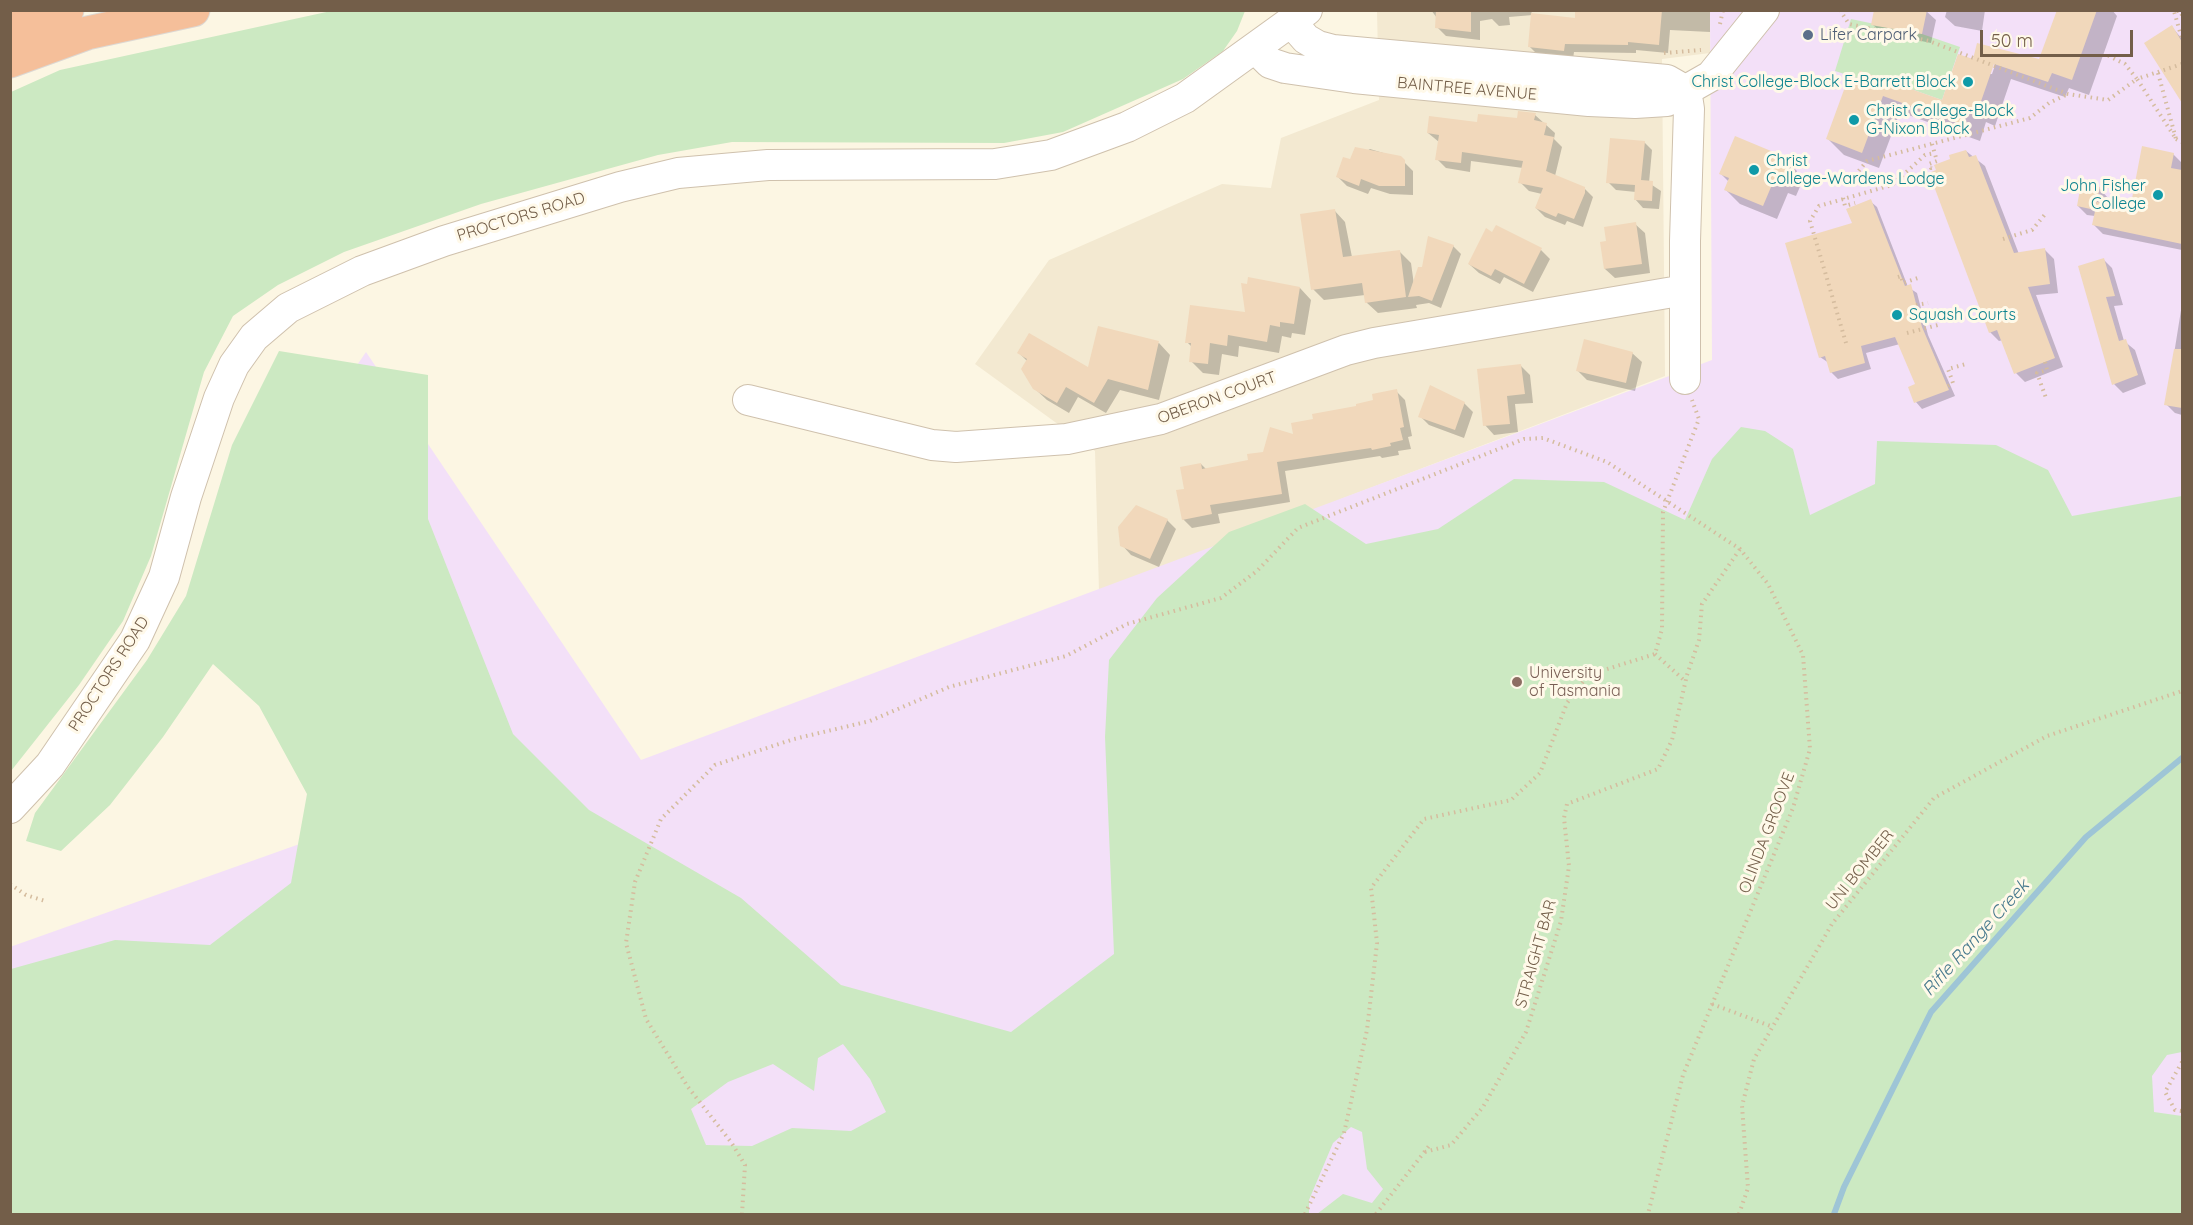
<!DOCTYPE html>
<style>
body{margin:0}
#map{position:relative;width:2193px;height:1225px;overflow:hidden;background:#fcf6e3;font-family:Quicksand,sans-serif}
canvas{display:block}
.frame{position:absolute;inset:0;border:12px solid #735e49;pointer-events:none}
.scale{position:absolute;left:1980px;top:30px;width:153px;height:27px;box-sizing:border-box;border:3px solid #735e49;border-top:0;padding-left:8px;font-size:18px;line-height:21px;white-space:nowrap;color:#735e49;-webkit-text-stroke:4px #fff9e9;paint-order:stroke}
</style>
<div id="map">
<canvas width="2193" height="1225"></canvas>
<div class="frame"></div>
<div class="scale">50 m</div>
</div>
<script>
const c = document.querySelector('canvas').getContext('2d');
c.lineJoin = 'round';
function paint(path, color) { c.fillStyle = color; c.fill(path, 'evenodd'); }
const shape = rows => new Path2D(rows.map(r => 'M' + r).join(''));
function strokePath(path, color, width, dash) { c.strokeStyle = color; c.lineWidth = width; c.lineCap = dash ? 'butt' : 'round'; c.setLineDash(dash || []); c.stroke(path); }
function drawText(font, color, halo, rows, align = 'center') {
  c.font = font + ' Quicksand,sans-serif'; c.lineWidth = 6; c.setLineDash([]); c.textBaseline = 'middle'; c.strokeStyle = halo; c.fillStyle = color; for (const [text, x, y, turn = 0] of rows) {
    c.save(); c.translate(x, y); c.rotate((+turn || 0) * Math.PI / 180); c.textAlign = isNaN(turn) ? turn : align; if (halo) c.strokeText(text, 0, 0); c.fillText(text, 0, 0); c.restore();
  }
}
const residential = shape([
 [1377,11,1710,11,1710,53,1662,59,1665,376,1099,591,1095,451,975,364,1049,260,1222,184,1271,188,1281,138,1379,100]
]);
const education = shape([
 [1710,11,2182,11,2182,1214,11,1214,10,947,353,825,194,604,366,352,641,760,1712,360]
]);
const green = shape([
 [331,11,331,10,1245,11,1237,31,1223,51,1183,79,1063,132,1004,143,732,142,658,155,481,204,344,252,278,285,233,316,204,372,151,556,123,621,79,685,11,771,11,92,60,70],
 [1851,19,1922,34,1960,47,1942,100,1860,71,1857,78,1835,71],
 [279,351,428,375,428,519,513,734,589,810,741,898,841,985,1011,1032,1114,954,1105,737,1109,660,1157,598,1229,532,1305,504,1366,544,1438,529,1514,479,1604,482,1685,520,1712,459,1741,427,1765,431,1793,449,1810,515,1875,484,1877,441,1996,445,2048,470,2072,516,2182,496,2182,1052,2167,1055,2152,1076,2154,1112,2182,1116,2182,1214,1317,1214,1343,1194,1372,1203,1383,1189,1367,1169,1362,1132,1351,1127,1333,1143,1309,1200,1309,1214,11,1214,11,969,115,940,210,945,291,883,307,794,259,706,213,664,163,737,110,805,61,851,26,841,35,813,147,660,186,596,232,445],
 [843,1044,870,1079,886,1112,851,1131,792,1128,752,1146,706,1145,691,1109,728,1082,773,1064,814,1091,818,1058]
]);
const shadow = shape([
 [1431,10,1530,10,1533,15,1509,17,1510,25,1499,26,1492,19,1480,21,1480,40,1446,36,1437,27,1437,18],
 [1577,10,1710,10,1710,32,1670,30,1668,53,1636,50,1636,53,1574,52,1573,59,1538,55,1529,46,1577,19],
 [1947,10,1985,10,1982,31,1955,26,1945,17],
 [2058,10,2112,10,2117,16,2089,95,2069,88,2065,97,2011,79,1995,126,1986,122,1980,141,1900,112,1879,168,1844,155,1828,139,1846,89,1854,92,1861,73,1943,102,1958,56,1974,61,1978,45,2040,61],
 [1995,56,1998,57,1992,74,1990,74],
 [1926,11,1936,20,1931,43,1882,33,1872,24],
 [2172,27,2182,39,2182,100,2146,43],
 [1535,115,1555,133,1554,139,1562,147,1555,176,1584,188,1593,197,1583,227,1567,221,1565,225,1545,217,1536,208,1542,194,1529,191,1520,182,1523,168,1471,161,1470,172,1446,168,1437,159,1439,142,1428,133],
 [1644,142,1652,150,1649,183,1661,191,1659,209,1643,208,1635,199,1636,192,1616,190,1608,182],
 [1370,149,1400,158,1413,171,1413,195,1390,194,1371,188,1368,194,1347,186,1338,177,1351,161],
 [1966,151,1985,166,2019,254,2045,250,2054,259,2058,293,2036,295,2063,367,2025,382,2016,373,2003,340,1999,341,1990,332,1952,160],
 [2173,154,2182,163,2182,250,2103,234,2094,225,2095,216,2087,215,2078,206,2099,188,2108,198,2106,206,2131,211],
 [1783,157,1797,171,1795,175,1802,182,1796,196,1788,193,1777,219,1740,204,1726,190,1729,182,1721,174],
 [1870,201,1877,207,1908,287,1917,293,1928,335,1955,396,1922,409,1916,402,1917,385,1900,344,1866,353,1871,369,1838,379,1831,372,1829,363,1820,357,1854,224],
 [1334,210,1345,222,1352,257,1399,251,1411,263,1414,285,1453,246,1461,254,1441,308,1429,303,1416,305,1417,308,1378,313,1366,302,1365,295,1324,300,1313,289],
 [1635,224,1645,233,1650,273,1615,278,1605,269,1607,242],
 [1541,250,1550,259,1533,292,1504,277,1500,284,1479,273,1469,264],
 [2103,259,2112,268,2123,305,2114,306,2124,341,2135,350,2146,384,2123,393,2114,384,2079,267],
 [1300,288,1311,300,1305,335,1292,333,1291,338,1282,336,1279,353,1239,346,1238,357,1222,354,1219,375,1203,373,1191,361,1192,347,1187,342],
 [2182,304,2182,415,2175,413,2166,404],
 [1159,343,1170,355,1159,400,1120,390,1106,413,1078,397,1069,413,1047,400,1034,388,1027,361,1019,353,1089,370],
 [1632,353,1642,362,1635,391,1587,380,1578,371],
 [1521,366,1530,375,1533,403,1515,404,1518,432,1494,435,1485,425],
 [1396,391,1405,400,1412,436,1408,437,1411,449,1398,451,1399,455,1382,458,1380,456,1285,471,1290,502,1218,514,1220,523,1192,528,1183,519,1186,490,1201,464,1206,469,1250,461,1315,421,1374,402],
 [1464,403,1473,412,1464,438,1429,425,1420,416],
 [1167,520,1176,529,1159,567,1131,555,1122,545]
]);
const stream = shape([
 [1834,1214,1844,1187,1931,1012,2086,837,2182,758]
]);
const building = shape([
 [1436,10,1471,10,1471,32,1435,28],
 [1575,10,1662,10,1659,45,1628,42,1628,45,1565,44,1564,51,1528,47,1531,13,1575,18],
 [1874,10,1927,10,1922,34,1871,25],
 [2057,10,2097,10,2072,80,2052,73,2048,82,1994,64,1978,110,1969,107,1963,125,1883,96,1862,153,1826,139,1845,87,1853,90,1860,71,1942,100,1958,54,1973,59,1977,43,2039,59],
 [2172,25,2182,42,2182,103,2144,43],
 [1518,111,1536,113,1534,120,1547,123,1544,135,1554,137,1546,171,1585,187,1585,193,1574,219,1558,213,1556,217,1535,208,1543,188,1518,183,1523,161,1462,152,1461,163,1435,160,1439,135,1427,133,1429,116,1477,122,1478,114,1517,118],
 [1735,136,1783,156,1781,163,1789,166,1782,183,1774,180,1763,206,1724,190,1729,178,1719,174],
 [1610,138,1645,141,1641,180,1653,181,1652,201,1634,200,1635,185,1606,183],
 [2142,146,2174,153,2171,168,2182,170,2182,244,2092,225,2097,202,2130,209],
 [1355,147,1401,156,1405,160,1405,186,1379,186,1361,179,1359,186,1336,177,1343,157,1350,159],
 [1966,150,1969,157,1976,155,2014,253,2045,248,2050,284,2028,287,2055,358,2014,374,1997,330,1989,333,1929,173,1936,170,1934,165,1950,159,1949,155],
 [2081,184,2100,187,2095,210,2077,206],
 [1871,199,1905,286,1911,284,1922,327,1949,390,1914,403,1908,387,1915,384,1895,337,1861,346,1865,363,1830,373,1825,356,1819,358,1785,243,1852,223,1846,209],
 [1335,209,1343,257,1400,250,1406,297,1365,303,1362,283,1311,290,1300,214],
 [1636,222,1642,264,1604,269,1600,242,1606,241,1604,227],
 [1496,225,1542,248,1524,284,1495,269,1491,276,1468,264,1486,228,1492,232],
 [1428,236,1454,245,1432,301,1419,296,1408,297,1418,267,1422,267],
 [2104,258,2115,296,2106,297,2119,341,2126,339,2138,375,2112,385,2078,266],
 [1248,277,1300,287,1294,324,1280,322,1280,327,1270,325,1267,342,1228,335,1227,346,1210,343,1208,364,1189,362,1191,343,1185,343,1190,305,1245,312,1241,283,1247,284],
 [1098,326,1159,341,1148,390,1108,379,1094,403,1066,387,1057,403,1033,389,1021,369,1027,359,1017,353,1029,333,1088,367],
 [1584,339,1633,352,1626,383,1576,371],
 [2174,349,2182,349,2182,408,2164,405],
 [1521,364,1525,394,1507,396,1510,424,1483,426,1477,369],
 [1430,385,1465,402,1455,430,1418,417],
 [1397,389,1404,427,1400,428,1403,440,1390,443,1391,446,1372,450,1371,448,1277,462,1282,494,1210,505,1212,514,1182,520,1176,490,1184,489,1180,467,1201,463,1202,469,1248,460,1247,454,1263,452,1270,427,1293,434,1291,423,1313,419,1312,414,1356,406,1356,404,1373,400,1372,394],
 [1136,505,1168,519,1150,559,1120,546,1118,527]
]);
const path = shape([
 [1840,10,1849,24,1929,41,2068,94,2108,100,2137,79,2125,64,2105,54],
 [2182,15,2180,11,2174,11,2182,39],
 [1720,24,1723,10],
 [1664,53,1701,50],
 [2158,73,2176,139,2137,79,2182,64],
 [2176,139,2182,142],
 [1932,144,1937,161,1929,164,1931,168,1935,167],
 [1851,180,1867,161,2030,118,2049,103,2068,94],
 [1843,198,1845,206,1855,203],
 [2003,239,2032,230,2047,212],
 [1898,277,1901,276,1903,283,1918,278],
 [1916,305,1928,303],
 [1907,333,1938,325],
 [1846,343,1810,221,1819,206,1892,185,1925,155,1935,153],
 [2045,362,2047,370,2037,373,2046,398],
 [1948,386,1953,383,1948,369,1966,364],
 [1655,654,1686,682],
 [10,884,26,895,45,901],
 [1712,1004,1773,1027],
 [2182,1062,2165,1092,2175,1110,2182,1111],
 [1425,1152,1451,1145,1483,1107,1526,1032,1561,921,1569,866,1564,818,1567,804,1658,769,1672,740,1687,675,1699,640,1702,604,1740,549],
 [742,1214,745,1165,731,1142,688,1087,646,1019,626,943,635,882,661,819,715,765,794,739,870,721,949,687,1066,656,1127,624,1221,598,1257,571,1298,528,1524,439,1543,438,1607,462,1740,549,1768,584,1803,655,1810,749,1793,808,1683,1075,1648,1214],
 [1305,1214,1344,1133,1367,1030,1377,943,1371,888,1424,819,1511,800,1540,773,1567,703,1588,675,1655,654,1662,629,1663,512,1699,419,1692,400],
 [1376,1214,1429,1146],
 [1739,1214,1748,1188,1742,1106,1754,1059,1832,924,1934,798,2047,736,2182,691]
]);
const minor = shape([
 [1291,22,1306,39,1318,46,1333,50,1667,80,1681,88,1687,96,1689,109,1685,241,1685,379],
 [1255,48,1270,63,1285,68,1354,78,1589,101,1635,103,1667,101,1711,76,1764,10],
 [748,400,932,445,956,447,1067,439,1161,419,1346,350,1374,343,1685,290],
 [10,808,50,765,135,640,164,577,186,497,219,398,234,365,254,337,288,308,362,271,444,241,620,187,678,173,768,165,995,164,1051,155,1127,127,1185,98,1307,10]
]);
const highway = shape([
 [10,30,67,10],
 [10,61,87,33,193,10]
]);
const markers = [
 [1808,35,6,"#5c6f8a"],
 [1968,82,6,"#0f9aa8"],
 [1854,120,6,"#0f9aa8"],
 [1754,170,6,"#0f9aa8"],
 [2158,195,6,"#0f9aa8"],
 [1897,315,6,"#0f9aa8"],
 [1517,682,6,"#8d6e63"]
];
const serviceNames = [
 ["Lifer Carpark",1820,35]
];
const cultureNames = [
 ["Christ College-Block E-Barrett Block",1956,82,"right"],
 ["Christ College-Block",1866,111],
 ["G-Nixon Block",1866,129],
 ["Christ",1766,161],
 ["College-Wardens Lodge",1766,179],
 ["John Fisher",2146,186,"right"],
 ["College",2146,204,"right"],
 ["Squash Courts",1909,315]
];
const streetNames = [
 ["BAINTREE AVENUE",1467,89,5],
 ["PROCTORS ROAD",521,217,-17],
 ["OBERON COURT",1217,398,-20],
 ["PROCTORS ROAD",109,674,-57],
 ["OLINDA GROOVE",1767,833,-69],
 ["UNI BOMBER",1860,870,-51],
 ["STRAIGHT BAR",1536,954,-74]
];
const educationNames = [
 ["University",1529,673],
 ["of Tasmania",1529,691]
];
const waterNames = [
 ["Rifle Range Creek",1976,938,-48]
];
paint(residential, '#f3e9d1');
paint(education, '#f3e0f8');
paint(green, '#cce9c2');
paint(shadow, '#0003');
strokePath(stream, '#9ec5d6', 6);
paint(building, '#f1d8bb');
strokePath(minor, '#cfc1ad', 32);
strokePath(highway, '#ddd8d3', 35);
strokePath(path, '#d5bc9e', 4, [1.5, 4.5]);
strokePath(minor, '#fff', 30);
strokePath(highway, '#f5bf9a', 33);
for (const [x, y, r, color] of markers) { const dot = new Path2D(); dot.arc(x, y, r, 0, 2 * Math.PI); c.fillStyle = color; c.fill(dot); strokePath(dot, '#fff9e9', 2); }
drawText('16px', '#4e5e75', '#fff9e9', serviceNames, 'left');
drawText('16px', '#0d838f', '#fff9e9', cultureNames, 'left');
drawText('16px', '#735e49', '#fff9e9', streetNames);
drawText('16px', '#785e54', '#fff9e9', educationNames, 'left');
drawText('italic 18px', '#46788d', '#fff9e9', waterNames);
</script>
